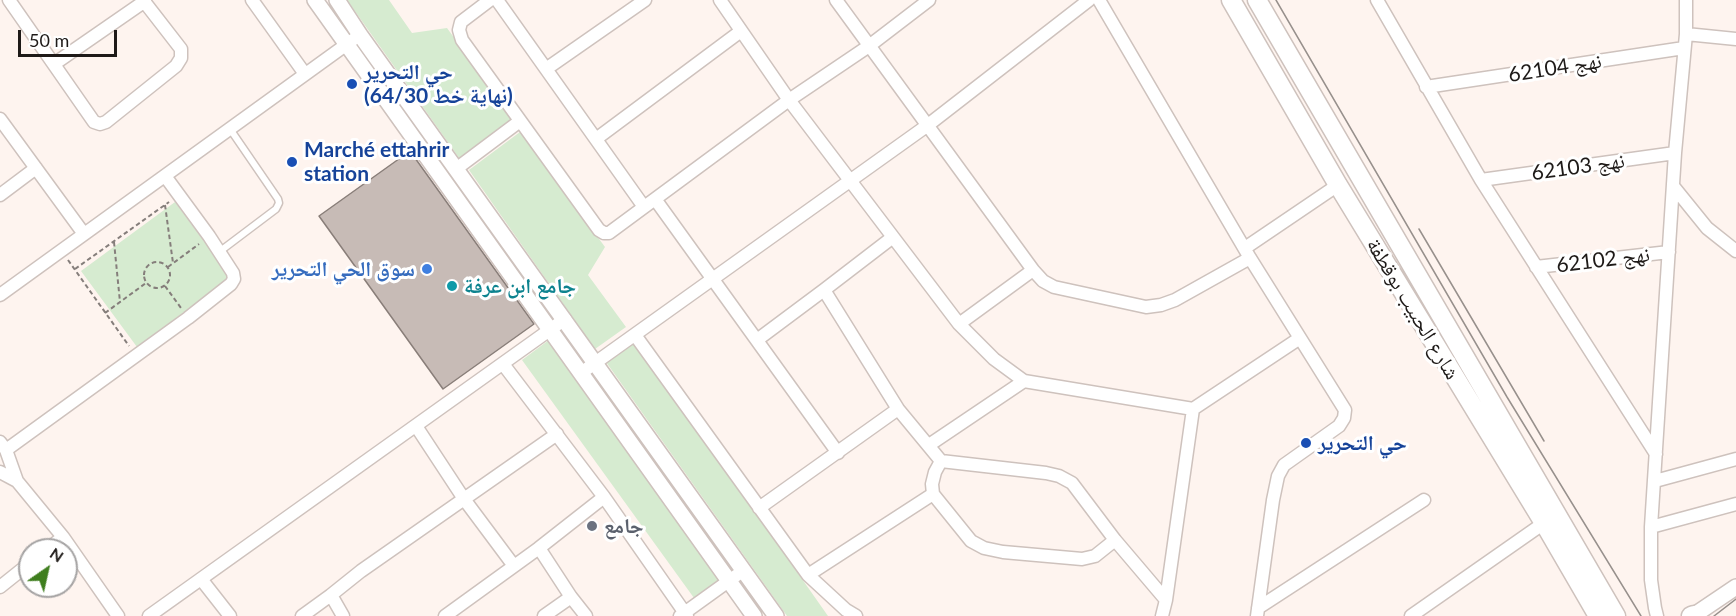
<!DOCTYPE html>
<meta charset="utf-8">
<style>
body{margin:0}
#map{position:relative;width:1736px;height:616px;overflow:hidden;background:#fef4ef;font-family:Lato,sans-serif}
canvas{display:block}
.north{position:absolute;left:18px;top:538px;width:60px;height:60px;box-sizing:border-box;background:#fff;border:2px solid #a5a3a3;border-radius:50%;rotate:34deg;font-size:16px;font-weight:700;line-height:24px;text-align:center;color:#1e1a18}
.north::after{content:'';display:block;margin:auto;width:21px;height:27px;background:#3f7e1e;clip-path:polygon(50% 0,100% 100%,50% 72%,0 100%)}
.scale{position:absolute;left:18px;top:30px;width:99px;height:27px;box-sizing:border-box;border:3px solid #1e1a18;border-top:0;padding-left:8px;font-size:18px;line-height:21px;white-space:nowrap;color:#1e1a18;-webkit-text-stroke:4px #fff;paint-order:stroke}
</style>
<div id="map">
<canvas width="1736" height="616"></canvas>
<div class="north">N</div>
<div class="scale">50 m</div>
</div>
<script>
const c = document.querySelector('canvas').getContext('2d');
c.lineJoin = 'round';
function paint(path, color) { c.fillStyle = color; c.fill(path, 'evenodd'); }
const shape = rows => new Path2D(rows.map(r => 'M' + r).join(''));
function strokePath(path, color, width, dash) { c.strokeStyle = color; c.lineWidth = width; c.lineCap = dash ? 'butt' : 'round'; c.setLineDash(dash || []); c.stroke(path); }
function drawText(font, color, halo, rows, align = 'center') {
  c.font = font + ' Lato,"Noto Naskh Arabic",sans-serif'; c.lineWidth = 6; c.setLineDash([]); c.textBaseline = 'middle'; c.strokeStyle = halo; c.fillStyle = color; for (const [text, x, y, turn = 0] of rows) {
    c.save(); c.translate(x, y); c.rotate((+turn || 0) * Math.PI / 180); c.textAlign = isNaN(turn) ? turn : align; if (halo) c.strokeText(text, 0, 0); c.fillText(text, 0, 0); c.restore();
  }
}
const green = shape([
 [347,0,389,0,412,33,447,28,513,118,459,158],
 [520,132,605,247,588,275,626,327,595,349,469,170],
 [175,202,231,277,137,347,81,271],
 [549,340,721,579,694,598,522,360],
 [634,340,828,616,787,616,606,362]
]);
const building = shape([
 [410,151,534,324,443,389,319,216,410,151]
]);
const path = shape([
 [165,205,173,263],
 [114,242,120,302],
 [68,260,129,346],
 '144 275a13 13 0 1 1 26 0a13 13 0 1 1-26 0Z',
 [168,267,199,244],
 [75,269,169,202],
 [165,286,181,308],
 [105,313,146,283]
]);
const service = shape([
 [219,252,276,209,279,203,278,199,230,129]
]);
const minor = shape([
 [9,0,94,122,100,124,106,122,176,66,181,58,181,49,143,0],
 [252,0,305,74],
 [490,0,461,22,459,30,462,40,599,230,604,233,609,233,789,100,869,46,929,0],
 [497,0,644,207],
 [720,0,789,100,959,324,994,359,1024,381,1193,409,1300,338],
 [836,0,1033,270,1043,281,1054,287,1146,307,1161,305,1175,300,1250,258],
 [1099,0,1250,258,1345,410,1344,418,1339,426,1284,465,1278,476,1273,500,1257,616],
 [1377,0,1481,180,1656,454],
 [1686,34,1736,39],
 [54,64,145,1],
 [546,69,645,0],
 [1426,87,1684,48],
 [0,119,84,234],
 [596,139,741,31],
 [456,169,520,121],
 [1481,180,1675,153],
 [1673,186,1707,228,1736,251],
 [0,195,36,168],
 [655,199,838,453],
 [1245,248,1338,185],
 [1536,267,1669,252],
 [824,290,898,409,941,461,1046,473,1059,476,1072,483,1115,540,1166,600],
 [0,295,354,39],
 [959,324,1033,270],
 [635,335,808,575,846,610,856,616],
 [757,340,824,290,893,237],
 [503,364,604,497,687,616],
 [581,373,928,125,1089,0],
 [416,426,464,499,514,566],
 [0,442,6,450,17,481,63,537,118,616],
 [929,445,1024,381],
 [6,450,188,318,231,284,234,279,233,273,209,236,165,176],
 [941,461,935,472,932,484,933,494,971,541,984,548,1003,552,1082,559,1095,556,1115,540],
 [0,472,17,481],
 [1655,481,1736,459],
 [759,508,898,409],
 [1651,527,1736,504],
 [539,548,604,497],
 [47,550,63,537],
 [808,575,933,494],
 [201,579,230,616],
 [0,587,30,563],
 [1258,608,1424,500],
 [149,616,565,319],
 [302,616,331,595],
 [343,616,331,595,361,571,557,434],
 [445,616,539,548,571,597,586,616],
 [544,616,571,597],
 [680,616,744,570],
 [1162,616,1166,600,1193,409],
 [1411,616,1544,523],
 [1657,616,1655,608,1651,580,1651,527,1675,153,1686,34,1686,0]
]);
const tertiary = shape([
 [315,0,754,616],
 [337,0,360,35,776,616],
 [1693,616,1736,587]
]);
const secondary = shape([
 [1231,0,1338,185,1544,523,1598,616],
 [1257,0,1616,616],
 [1691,616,1694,615]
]);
const tram = shape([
 [1276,0,1507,397,1641,616],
 [1419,229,1544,441],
 [1714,616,1736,599]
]);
const markers = [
 [352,84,6,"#1a4fb4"],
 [292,162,6,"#1a4fb4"],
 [427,269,6,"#3f7fe0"],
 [452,286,6,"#0f9aa8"],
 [1306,443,6,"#1a4fb4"],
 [592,526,6,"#6b7280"]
];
const streetNames = [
 ["نهج 62104",1555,68,-9],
 ["نهج 62103",1578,167,-8],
 ["نهج 62102",1603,260,-7],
 ["شارع الحبيب بوقطفة",1413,309,59]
];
const transitNames = [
 ["حي التحرير",364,72],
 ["(نهاية خط 64/30)",364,96],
 ["Marché ettahrir",304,150],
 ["station",304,174],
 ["حي التحرير",1318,443]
];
const shopNames = [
 ["سوق الحي التحرير",415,269]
];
const cultureNames = [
 ["جامع ابن عرفة",464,286]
];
const worshipNames = [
 ["جامع",604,526]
];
paint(green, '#d6ebd0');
paint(building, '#c7bbb6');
strokePath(building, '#897e79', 1.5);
strokePath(service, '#cec2bd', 9);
strokePath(minor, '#cec2bd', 15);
strokePath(tertiary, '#cec2bd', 18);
strokePath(secondary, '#cec2bd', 21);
strokePath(path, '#857e7b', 2, [4.5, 3]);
strokePath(service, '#fff', 6);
strokePath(minor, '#fff', 12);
strokePath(tertiary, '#fff', 15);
strokePath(secondary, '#fff', 18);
strokePath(tram, '#97908c', 1.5);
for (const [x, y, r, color] of markers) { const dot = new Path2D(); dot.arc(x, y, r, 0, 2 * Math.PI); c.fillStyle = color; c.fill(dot); strokePath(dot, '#fff', 2); }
drawText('21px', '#1e1a18', '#fff', streetNames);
drawText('bold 21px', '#164399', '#fff', transitNames, 'left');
drawText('bold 21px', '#366cbe', '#fff', shopNames, 'right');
drawText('bold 21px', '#0d838f', '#fff', cultureNames, 'left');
drawText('bold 21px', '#5b616d', '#fff', worshipNames, 'left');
</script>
